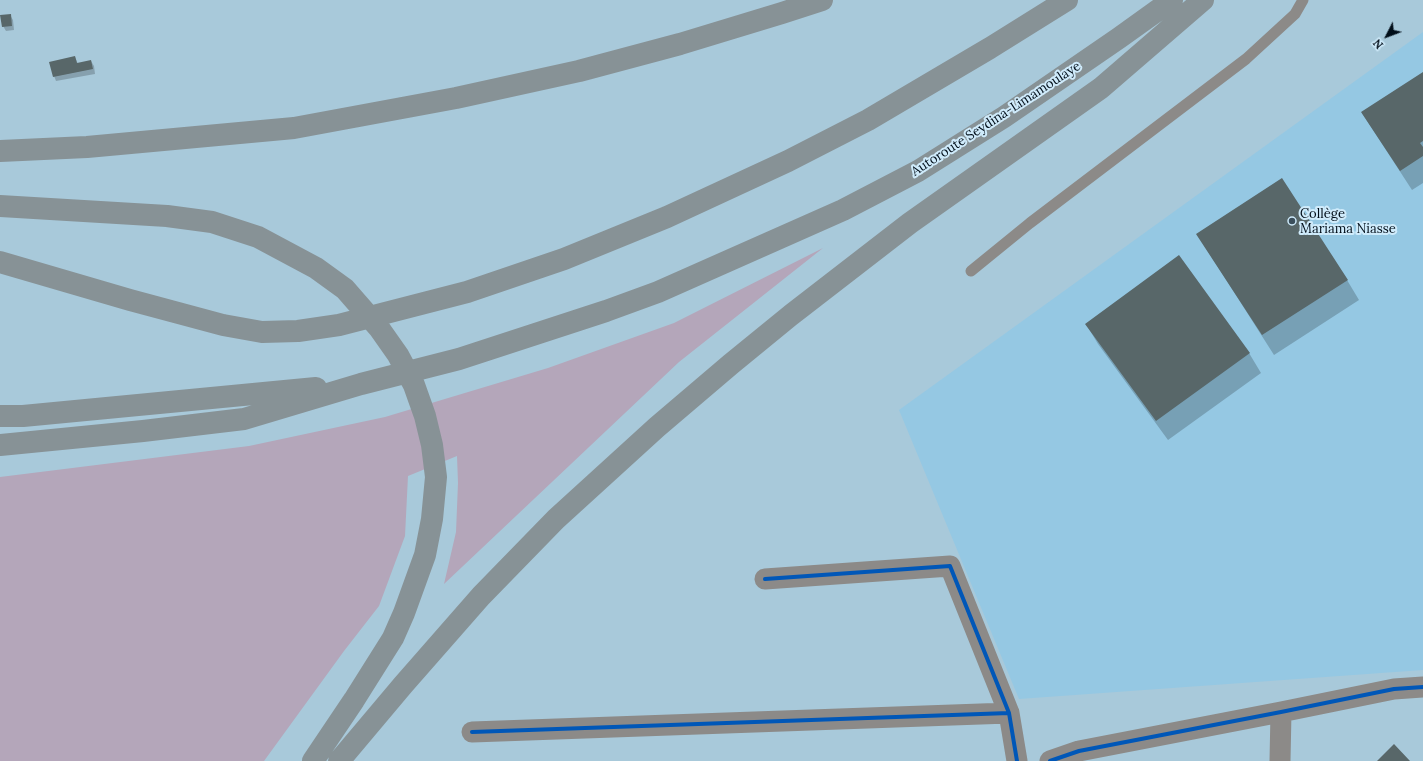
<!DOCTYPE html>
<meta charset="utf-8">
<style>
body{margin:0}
#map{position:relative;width:1423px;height:761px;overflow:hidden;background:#a8c9da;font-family:Lora,serif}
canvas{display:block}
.north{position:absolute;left:1367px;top:16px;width:40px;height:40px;-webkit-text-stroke:3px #cfebfb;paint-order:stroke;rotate:228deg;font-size:11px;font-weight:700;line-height:16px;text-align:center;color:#000d18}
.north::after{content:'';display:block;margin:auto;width:14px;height:18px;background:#000d18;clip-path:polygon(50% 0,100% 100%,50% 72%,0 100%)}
</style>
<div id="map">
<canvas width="1423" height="761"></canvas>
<div class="north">N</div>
</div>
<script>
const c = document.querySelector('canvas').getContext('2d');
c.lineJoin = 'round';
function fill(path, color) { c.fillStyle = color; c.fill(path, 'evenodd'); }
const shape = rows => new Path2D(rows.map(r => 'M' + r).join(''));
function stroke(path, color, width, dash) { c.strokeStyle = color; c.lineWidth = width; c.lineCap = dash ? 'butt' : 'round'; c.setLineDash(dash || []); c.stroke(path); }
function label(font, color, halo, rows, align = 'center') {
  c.font = font + ' Lora,serif'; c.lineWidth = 4; c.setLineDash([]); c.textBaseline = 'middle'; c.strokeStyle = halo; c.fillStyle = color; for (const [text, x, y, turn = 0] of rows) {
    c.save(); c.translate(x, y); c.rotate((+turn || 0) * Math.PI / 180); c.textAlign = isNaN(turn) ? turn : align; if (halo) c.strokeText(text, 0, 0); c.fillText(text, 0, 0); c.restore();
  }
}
const built = shape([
 [1423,32,1423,670,1019,699,899,410]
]);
const green = shape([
 [823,248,679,362,444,584,456,532,458,483,457,456,408,476,405,536,379,606,344,651,264,761,0,761,0,477,249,446,385,417,548,368,674,323]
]);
const shadow = shape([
 [10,15,13,20,14,30,6,31,3,26],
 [75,57,78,64,91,61,94,66,95,74,56,81,54,76],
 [1423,73,1423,183,1412,190,1362,113],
 [1197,234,1347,280,1359,300,1274,355],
 [1086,324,1249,353,1261,373,1168,440,1098,344]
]);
const building = shape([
 [11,14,12,26,2,27,0,15],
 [75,56,77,63,91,60,93,69,53,77,49,62],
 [1423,72,1423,141,1420,143,1423,147,1423,156,1400,171,1361,112],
 [1282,178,1348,280,1262,335,1196,234],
 [1179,255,1250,353,1156,421,1085,324],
 [1394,744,1410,761,1377,761]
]);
const lane = shape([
 [971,271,1030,223,1246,59,1295,14,1303,0]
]);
const street = shape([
 [765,579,950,566,1009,713,1017,761],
 [472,732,1009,713],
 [1050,761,1079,751,1281,712,1394,689,1423,687],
 [1280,761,1281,712]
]);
const highway = shape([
 [0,151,87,147,294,128,456,98,579,71,680,44,782,13,822,0],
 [0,206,167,216,212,222,258,237,316,268,345,289,379,328,398,355,414,385,425,416,432,445,436,477,432,519,425,555,404,613,393,638,354,700,313,761],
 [0,262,130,300,223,325,262,332,298,331,339,325,467,292,564,259,667,217,788,161,868,120,990,48,1067,0],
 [0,416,23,416,316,388],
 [0,445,143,431,244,419,361,384,459,359,606,311,658,292,843,210,918,171,1004,117,1119,38,1172,0],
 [339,761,403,685,481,596,556,519,657,427,731,364,791,315,910,223,1101,88,1203,0]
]);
const cycleway = shape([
 [765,579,950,566,1009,713,1017,761],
 [472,732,1009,713],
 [1050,761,1079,751,1281,712,1394,689,1423,687]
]);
const markers = [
 [1292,221,4,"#3b4f5c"]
];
const streetNames = [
 ["Autoroute Seydina-Limamoulaye",996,119,-33]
];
const poiNames = [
 ["Collège",1300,214],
 ["Mariama Niasse",1300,229]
];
fill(built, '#95c8e3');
fill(green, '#b4a6ba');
fill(shadow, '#0003');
fill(building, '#586769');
stroke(lane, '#8c8a88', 11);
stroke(street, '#8c8a88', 21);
stroke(highway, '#879296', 22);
stroke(cycleway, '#0057b8', 4);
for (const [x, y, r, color] of markers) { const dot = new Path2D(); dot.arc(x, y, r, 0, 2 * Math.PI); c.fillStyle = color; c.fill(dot); stroke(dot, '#cfebfb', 1.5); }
label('13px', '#000d18', '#cfebfb', streetNames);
label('13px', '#000d18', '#cfebfb', poiNames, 'left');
</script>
